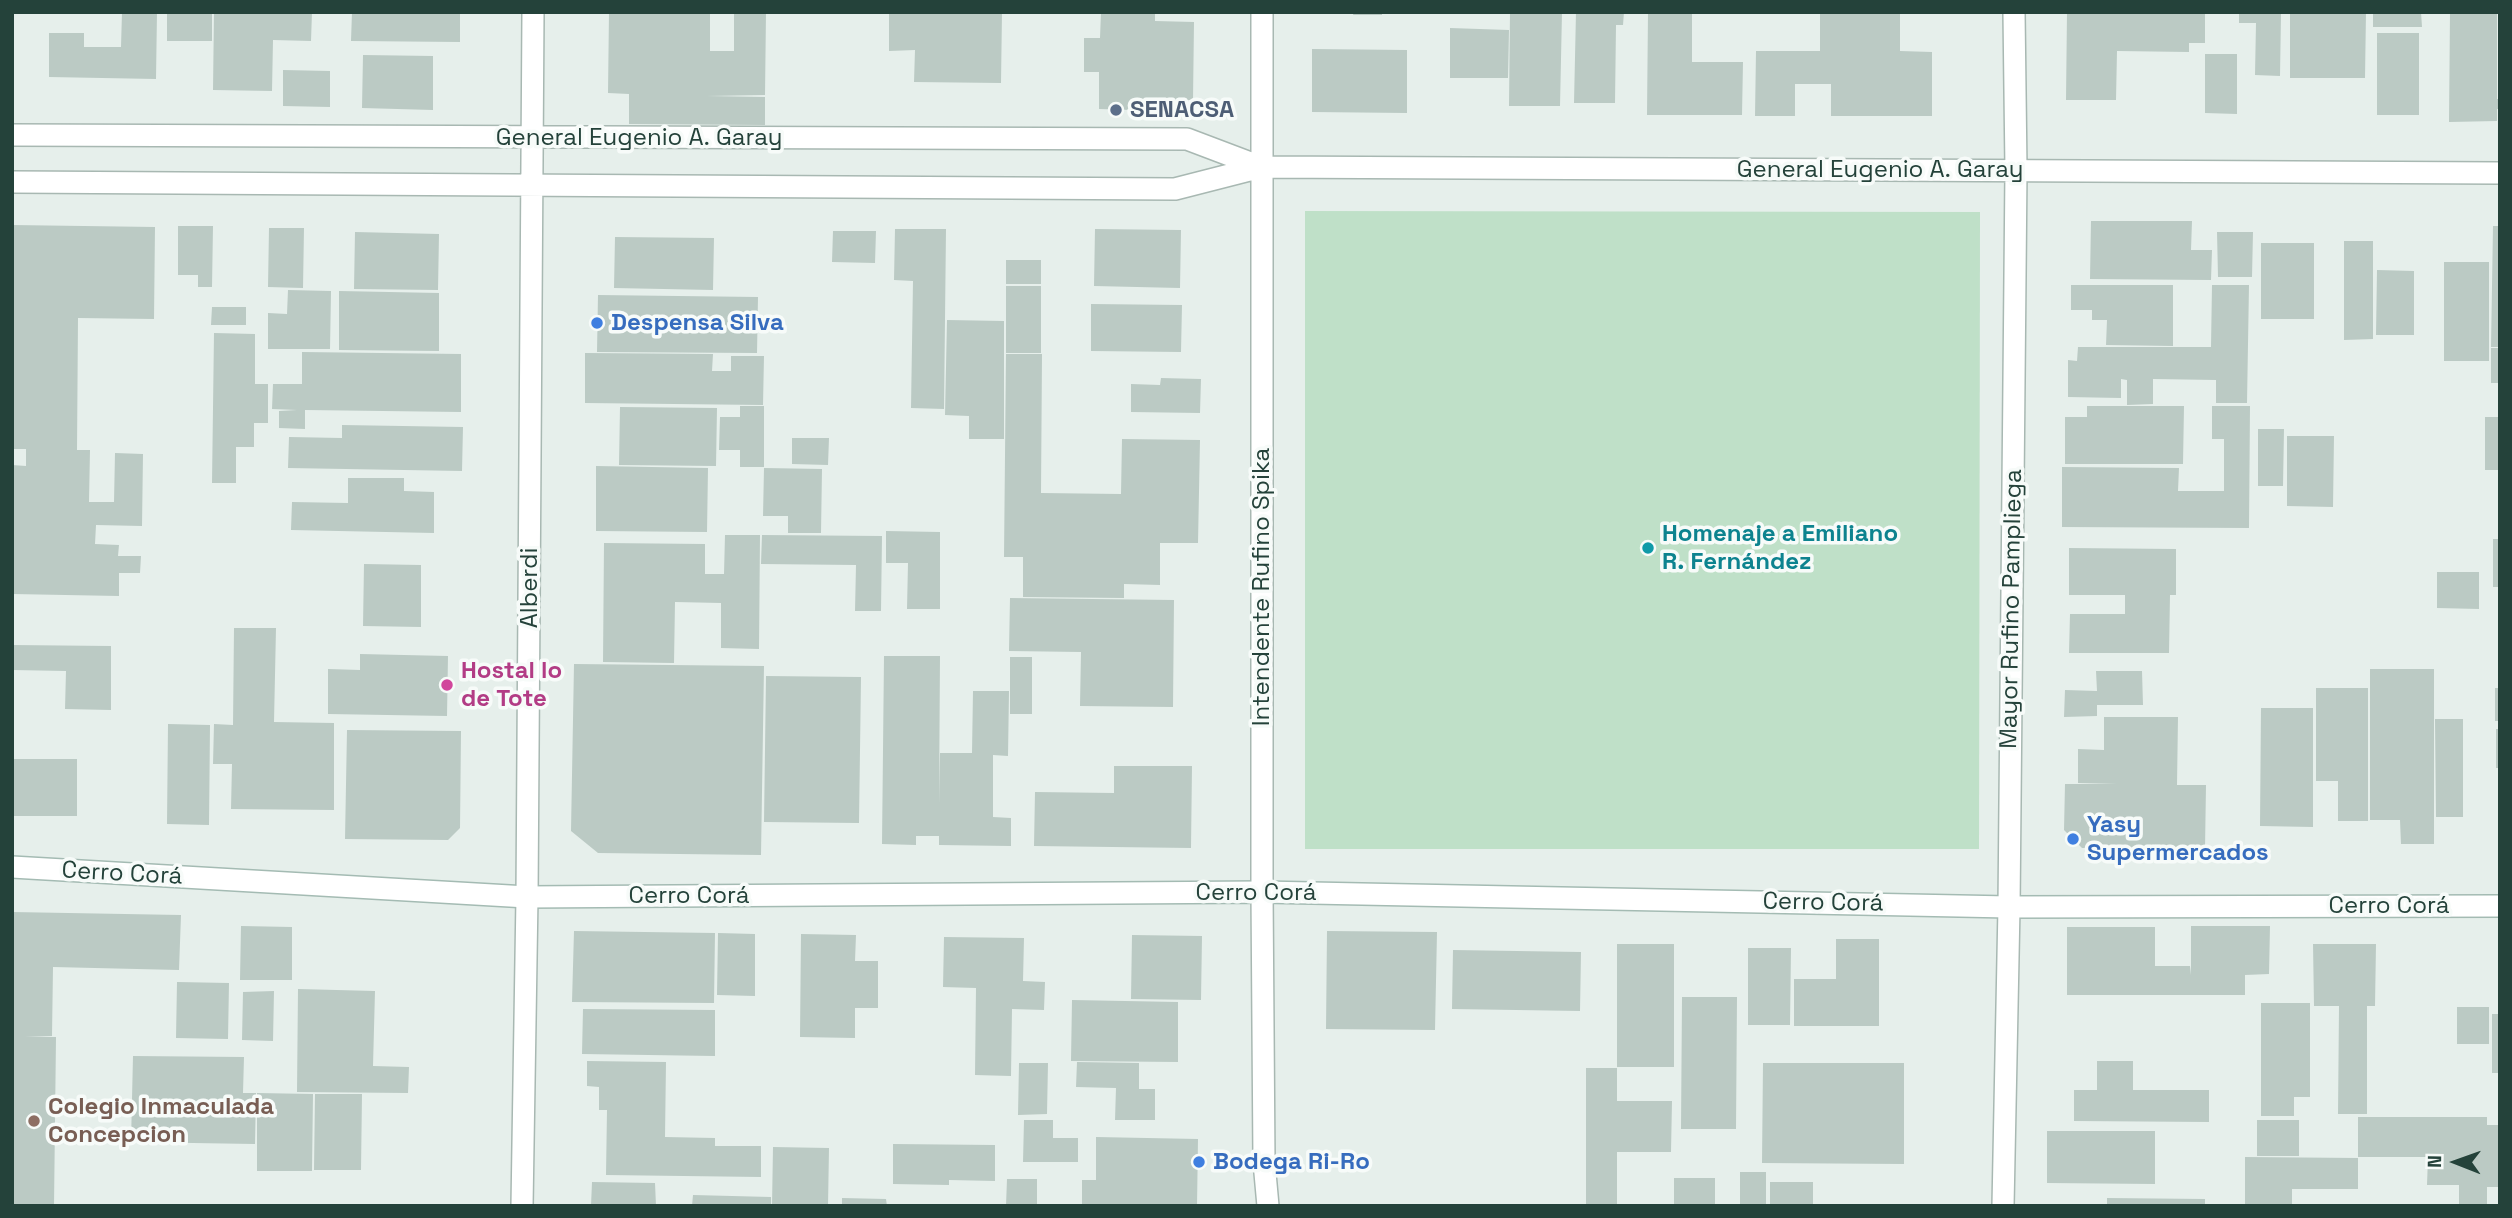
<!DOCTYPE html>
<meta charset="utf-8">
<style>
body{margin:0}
#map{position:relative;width:2512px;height:1218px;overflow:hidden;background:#e6efeb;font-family:"Space Grotesk",sans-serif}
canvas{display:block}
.frame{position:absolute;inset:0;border:14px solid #24423a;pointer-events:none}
.north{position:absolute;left:2421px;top:1127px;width:70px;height:70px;-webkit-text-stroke:5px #f7fbf9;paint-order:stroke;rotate:271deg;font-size:19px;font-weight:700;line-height:28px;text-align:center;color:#24423a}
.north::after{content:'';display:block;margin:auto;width:24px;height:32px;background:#24423a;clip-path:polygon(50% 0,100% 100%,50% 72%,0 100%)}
</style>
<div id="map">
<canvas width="2512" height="1218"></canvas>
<div class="frame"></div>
<div class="north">N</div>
</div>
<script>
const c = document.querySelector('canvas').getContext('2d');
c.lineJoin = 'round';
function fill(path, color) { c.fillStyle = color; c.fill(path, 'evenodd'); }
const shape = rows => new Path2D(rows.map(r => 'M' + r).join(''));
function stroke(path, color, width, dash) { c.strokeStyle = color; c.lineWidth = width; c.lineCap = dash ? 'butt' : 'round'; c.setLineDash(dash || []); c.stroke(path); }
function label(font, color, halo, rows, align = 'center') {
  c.font = font + ' "Space Grotesk",sans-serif'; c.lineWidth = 7; c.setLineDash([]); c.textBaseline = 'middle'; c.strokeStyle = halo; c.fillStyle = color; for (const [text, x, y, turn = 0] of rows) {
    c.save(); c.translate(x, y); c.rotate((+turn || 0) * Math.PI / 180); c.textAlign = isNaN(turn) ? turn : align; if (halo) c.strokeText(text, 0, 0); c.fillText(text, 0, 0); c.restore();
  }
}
const green = shape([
 [1305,211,1980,212,1979,849,1305,849]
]);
const building = shape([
 [122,12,157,12,156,79,49,77,49,33,84,33,84,47,121,47],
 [167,12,212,12,212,41,167,41],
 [214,12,312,12,311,41,273,40,272,91,213,90],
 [352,12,460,12,460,42,351,41],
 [609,12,710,12,710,51,734,51,734,12,766,12,765,95,707,96,765,97,765,125,629,124,629,94,608,93],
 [889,12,1002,12,1001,83,914,82,915,50,889,51],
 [1101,12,1155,12,1155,21,1194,22,1193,100,1131,100,1131,110,1099,109,1099,72,1084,72,1084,38,1100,38],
 [1354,12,1382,12,1382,15,1353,15],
 [1510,12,1562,12,1560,106,1509,106],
 [1576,12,1624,12,1623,25,1616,25,1615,103,1574,103],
 [1648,12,1692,12,1692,62,1743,62,1742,115,1647,115],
 [1820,12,1900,12,1900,51,1932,52,1932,116,1831,116,1831,84,1795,84,1795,116,1755,116,1756,51,1820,51],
 [2067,12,2205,12,2205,43,2189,43,2189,52,2117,51,2116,100,2066,100],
 [2239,12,2281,12,2280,76,2255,75,2256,23,2239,23],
 [2290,12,2366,12,2365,78,2290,78],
 [2373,12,2421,12,2422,27,2373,27],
 [2450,12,2497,12,2497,99,2500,99,2500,109,2497,109,2497,121,2449,122],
 [1450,28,1509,30,1508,78,1450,78],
 [2377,33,2419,33,2419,115,2377,115],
 [1312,49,1407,50,1407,113,1312,112],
 [2205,54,2237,54,2237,114,2205,113],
 [363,55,433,56,433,110,362,108],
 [283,70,330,71,330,107,283,106],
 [2091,221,2192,221,2191,250,2212,250,2211,280,2090,279],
 [12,225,155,227,154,319,78,318,77,450,90,450,89,502,114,502,115,453,143,454,142,526,96,525,95,544,119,545,118,556,141,556,140,573,119,573,119,596,12,594,12,465,26,466,26,449,12,449],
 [178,226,213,226,212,287,198,287,198,275,178,275],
 [2493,226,2500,226,2500,347,2491,347],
 [269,228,304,228,303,288,268,287],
 [895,229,946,229,944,409,911,408,913,281,894,280],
 [1095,229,1181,230,1180,288,1094,286],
 [833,231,876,231,875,263,832,262],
 [355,232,439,234,438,290,354,289],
 [2217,232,2253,232,2252,277,2218,277],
 [615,237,714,238,713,290,614,288],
 [2344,241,2373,241,2373,339,2344,340],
 [2261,243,2314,243,2314,319,2261,319],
 [1006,260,1041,260,1041,284,1006,284],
 [2444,262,2489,262,2489,361,2444,361],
 [2377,270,2414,271,2414,335,2376,335],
 [2071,285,2173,285,2173,346,2106,345,2107,320,2092,320,2092,310,2071,310],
 [2212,285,2249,285,2247,403,2216,403,2216,380,2153,379,2153,404,2127,405,2127,380,2121,379,2121,398,2068,397,2068,360,2077,361,2078,347,2211,347],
 [1006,286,1041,286,1041,353,1006,353],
 [288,290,331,291,330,349,268,349,268,313,287,314],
 [339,291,439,293,439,351,339,350],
 [598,295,758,297,757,353,597,352],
 [1091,304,1182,305,1181,352,1091,351],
 [212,307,246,307,246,325,211,325],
 [947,320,1004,321,1004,439,969,439,969,416,945,415],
 [214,333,255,334,255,384,268,384,268,423,254,423,254,447,236,447,236,483,212,483],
 [2491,348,2500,348,2500,383,2491,383],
 [302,352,461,354,461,412,305,410,305,429,279,428,279,411,297,410,272,409,273,384,302,384],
 [585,353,713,354,712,371,731,371,731,356,764,356,763,405,585,403],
 [1006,354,1042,354,1041,493,1121,494,1122,439,1200,440,1198,543,1160,543,1160,585,1124,584,1124,598,1023,597,1023,557,1004,557],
 [1161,378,1201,379,1200,413,1131,412,1131,384,1160,385],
 [740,406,764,406,764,467,740,467,740,450,719,450,720,417,740,417],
 [2087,406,2184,406,2183,464,2065,464,2065,417,2087,417],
 [2212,406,2250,406,2249,528,2062,527,2062,467,2179,468,2178,491,2224,491,2224,439,2212,439],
 [620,407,717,408,716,466,619,465],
 [2485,417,2500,417,2500,470,2485,470],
 [342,425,463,427,462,471,288,468,289,437,342,438],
 [2258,429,2284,429,2283,486,2258,486],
 [2287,436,2334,436,2333,507,2287,506],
 [792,438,829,438,828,465,792,464],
 [596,466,708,468,707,532,596,531],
 [764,468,822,469,821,533,788,533,788,516,763,516],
 [348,478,404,478,404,491,434,492,434,533,291,530,292,502,348,503],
 [886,531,940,532,940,609,907,609,908,563,886,563],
 [725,535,760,535,759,649,721,648,721,603,675,602,674,663,603,662,604,543,705,544,705,574,724,574],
 [762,535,882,536,881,611,855,611,856,565,761,564],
 [2493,539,2500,539,2500,587,2493,587],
 [2069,548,2176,549,2176,595,2170,595,2169,653,2069,653,2070,614,2125,614,2125,595,2069,595],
 [364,564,421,565,421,627,363,626],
 [2437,572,2479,572,2479,609,2437,608],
 [1010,598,1174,600,1173,707,1080,706,1081,652,1009,651],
 [234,628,276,628,274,722,334,723,334,810,231,809,232,764,213,764,214,724,233,725],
 [12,645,111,646,111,710,65,709,66,671,12,670],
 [360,654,448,656,447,716,328,714,328,669,360,670],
 [884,656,940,656,939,804,940,753,972,753,973,691,1009,691,1008,756,993,755,993,817,1011,818,1011,846,939,845,939,836,916,836,916,845,882,844],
 [1010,657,1032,657,1032,714,1010,714],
 [574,664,764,666,761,855,598,853,571,831],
 [2370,669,2434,669,2434,844,2401,844,2400,820,2370,820],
 [2096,671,2142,671,2143,705,2097,705,2097,716,2064,717,2065,690,2097,691],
 [766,676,861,677,859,823,764,822],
 [2316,688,2368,688,2368,821,2338,821,2338,781,2316,781],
 [2495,688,2500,688,2500,721,2495,721],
 [2261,708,2313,708,2313,827,2260,826],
 [2104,717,2178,717,2177,785,2206,785,2205,849,2082,848,2064,830,2065,784,2117,784,2078,783,2078,749,2104,750],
 [2435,719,2463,719,2463,817,2436,817],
 [168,724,210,725,209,825,167,824],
 [2496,729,2500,729,2500,768,2496,768],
 [347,730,461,731,460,828,448,840,345,839],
 [12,759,77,759,77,816,12,816],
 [1114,766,1192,766,1191,848,1034,846,1035,792,1114,793],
 [12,912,181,915,179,970,53,967,52,1036,25,1037,56,1037,54,1206,12,1206],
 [241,926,292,927,292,980,240,980],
 [2191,926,2270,926,2269,974,2245,975,2245,995,2067,995,2067,927,2155,927,2155,966,2190,966,2191,975],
 [574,931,715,933,714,1003,572,1002],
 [1327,931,1437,932,1435,1030,1326,1029],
 [718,933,755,934,755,996,717,995],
 [801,934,856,935,855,961,878,961,878,1008,855,1008,855,1038,800,1037],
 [1132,935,1202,936,1201,1000,1131,999],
 [944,937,1024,938,1023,981,1045,982,1044,1010,1012,1009,1011,1076,975,1075,976,988,943,987],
 [1836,939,1879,939,1879,1026,1794,1026,1794,979,1836,979],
 [1617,944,1674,944,1674,1067,1617,1067],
 [2313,944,2376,944,2375,1006,2367,1006,2367,1114,2338,1114,2339,1006,2314,1006],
 [1748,948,1791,948,1790,1025,1748,1025],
 [1453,950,1581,952,1580,1011,1452,1009],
 [177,982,229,983,228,1039,176,1038],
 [298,989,375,991,373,1066,409,1067,408,1093,297,1092],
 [274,991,273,1041,242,1040,243,992],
 [1682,997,1737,997,1736,1129,1681,1129],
 [1072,1000,1178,1002,1178,1062,1071,1061],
 [2261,1003,2310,1003,2310,1097,2294,1097,2294,1116,2261,1116],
 [2457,1007,2489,1007,2489,1044,2457,1044],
 [583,1009,715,1010,715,1056,582,1054],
 [2492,1014,2500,1014,2500,1073,2492,1073],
 [133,1056,244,1057,243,1093,256,1093,255,1144,131,1142],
 [587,1061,666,1062,665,1137,715,1138,715,1146,761,1146,761,1177,606,1175,607,1110,599,1110,599,1087,587,1086],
 [2097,1061,2133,1061,2133,1090,2209,1090,2209,1122,2074,1121,2074,1090,2097,1090],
 [1077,1062,1139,1063,1139,1089,1155,1089,1155,1120,1115,1120,1116,1088,1076,1087],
 [1019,1063,1048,1063,1047,1114,1018,1115],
 [1763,1063,1904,1063,1904,1164,1762,1163],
 [1586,1068,1617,1068,1617,1101,1672,1101,1671,1152,1617,1152,1617,1206,1586,1206],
 [257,1093,313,1094,312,1171,257,1171],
 [315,1094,362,1094,361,1170,314,1170],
 [2358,1117,2487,1117,2487,1125,2500,1125,2500,1187,2487,1187,2487,1206,2459,1206,2459,1185,2427,1185,2428,1157,2358,1157],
 [1024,1120,1053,1120,1053,1138,1078,1138,1078,1162,1023,1162],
 [2257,1120,2299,1120,2299,1156,2257,1156],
 [2047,1131,2155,1131,2155,1184,2047,1183],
 [1096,1137,1198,1139,1197,1206,1082,1206,1082,1180,1096,1180],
 [893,1144,995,1145,995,1181,949,1180,949,1185,893,1184],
 [773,1147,829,1148,828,1206,772,1206],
 [2245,1157,2358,1158,2358,1189,2292,1189,2292,1206,2245,1206],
 [1740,1172,1766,1172,1766,1206,1740,1206],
 [1674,1178,1715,1178,1715,1206,1674,1206],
 [1007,1179,1037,1179,1037,1206,1006,1206],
 [592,1182,655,1183,656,1206,591,1206],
 [1770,1182,1813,1182,1813,1206,1770,1206],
 [693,1195,771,1197,771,1206,692,1206],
 [842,1198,886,1199,887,1206,842,1206],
 [2107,1198,2205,1199,2205,1206,2107,1206]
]);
const street = shape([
 [1262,12,1262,892,1264,1162,1268,1206],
 [12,135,1187,139,1261,167],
 [12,182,1175,189,1261,167,2500,173],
 [522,1206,527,897,533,12],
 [2003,1206,2009,907,2016,170,2014,12]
]);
const secondary = shape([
 [12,867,527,897,1262,892,2009,907,2500,906]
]);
const markers = [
 [1116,110,7,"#5c6f8a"],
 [597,323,7,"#3f7fe0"],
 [1648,548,7,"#0f9aa8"],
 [447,685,7,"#d1479c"],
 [2073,839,7,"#3f7fe0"],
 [34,1121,7,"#8d6e63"],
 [1199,1162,7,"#3f7fe0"]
];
const serviceNames = [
 ["SENACSA",1130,110]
];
const streetNames = [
 ["General Eugenio A. Garay",639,138],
 ["General Eugenio A. Garay",1880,170],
 ["Intendente Rufino Spika",1262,587,-90],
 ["Alberdi",530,588,-90],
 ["Mayor Rufino Pampliega",2012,609,-89],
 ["Cerro Corá",122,874,3],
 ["Cerro Corá",1256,893],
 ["Cerro Corá",689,896],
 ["Cerro Corá",1823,903,1],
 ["Cerro Corá",2389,906]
];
const shopNames = [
 ["Despensa Silva",611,323],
 ["Yasy",2087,825],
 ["Supermercados",2087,853],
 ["Bodega Ri-Ro",1213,1162]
];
const cultureNames = [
 ["Homenaje a Emiliano",1662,534],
 ["R. Fernández",1662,562]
];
const hotelNames = [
 ["Hostal lo",461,671],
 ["de Tote",461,699]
];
const educationNames = [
 ["Colegio Inmaculada",48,1107],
 ["Concepcion",48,1135]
];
fill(green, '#bfe0c8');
fill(building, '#bbcac4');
stroke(street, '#a8b8b2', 24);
stroke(secondary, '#a4bbb3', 24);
stroke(street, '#fff', 21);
stroke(secondary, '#fff', 21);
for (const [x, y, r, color] of markers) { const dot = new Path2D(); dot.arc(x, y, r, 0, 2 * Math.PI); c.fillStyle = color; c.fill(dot); stroke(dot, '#f7fbf9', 2.5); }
label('bold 24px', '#4e5e75', '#f7fbf9', serviceNames, 'left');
label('24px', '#24423a', '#f7fbf9', streetNames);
label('bold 24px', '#366cbe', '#f7fbf9', shopNames, 'left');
label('bold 24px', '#0d838f', '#f7fbf9', cultureNames, 'left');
label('bold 24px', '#b23c85', '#f7fbf9', hotelNames, 'left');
label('bold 24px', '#785e54', '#f7fbf9', educationNames, 'left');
</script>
